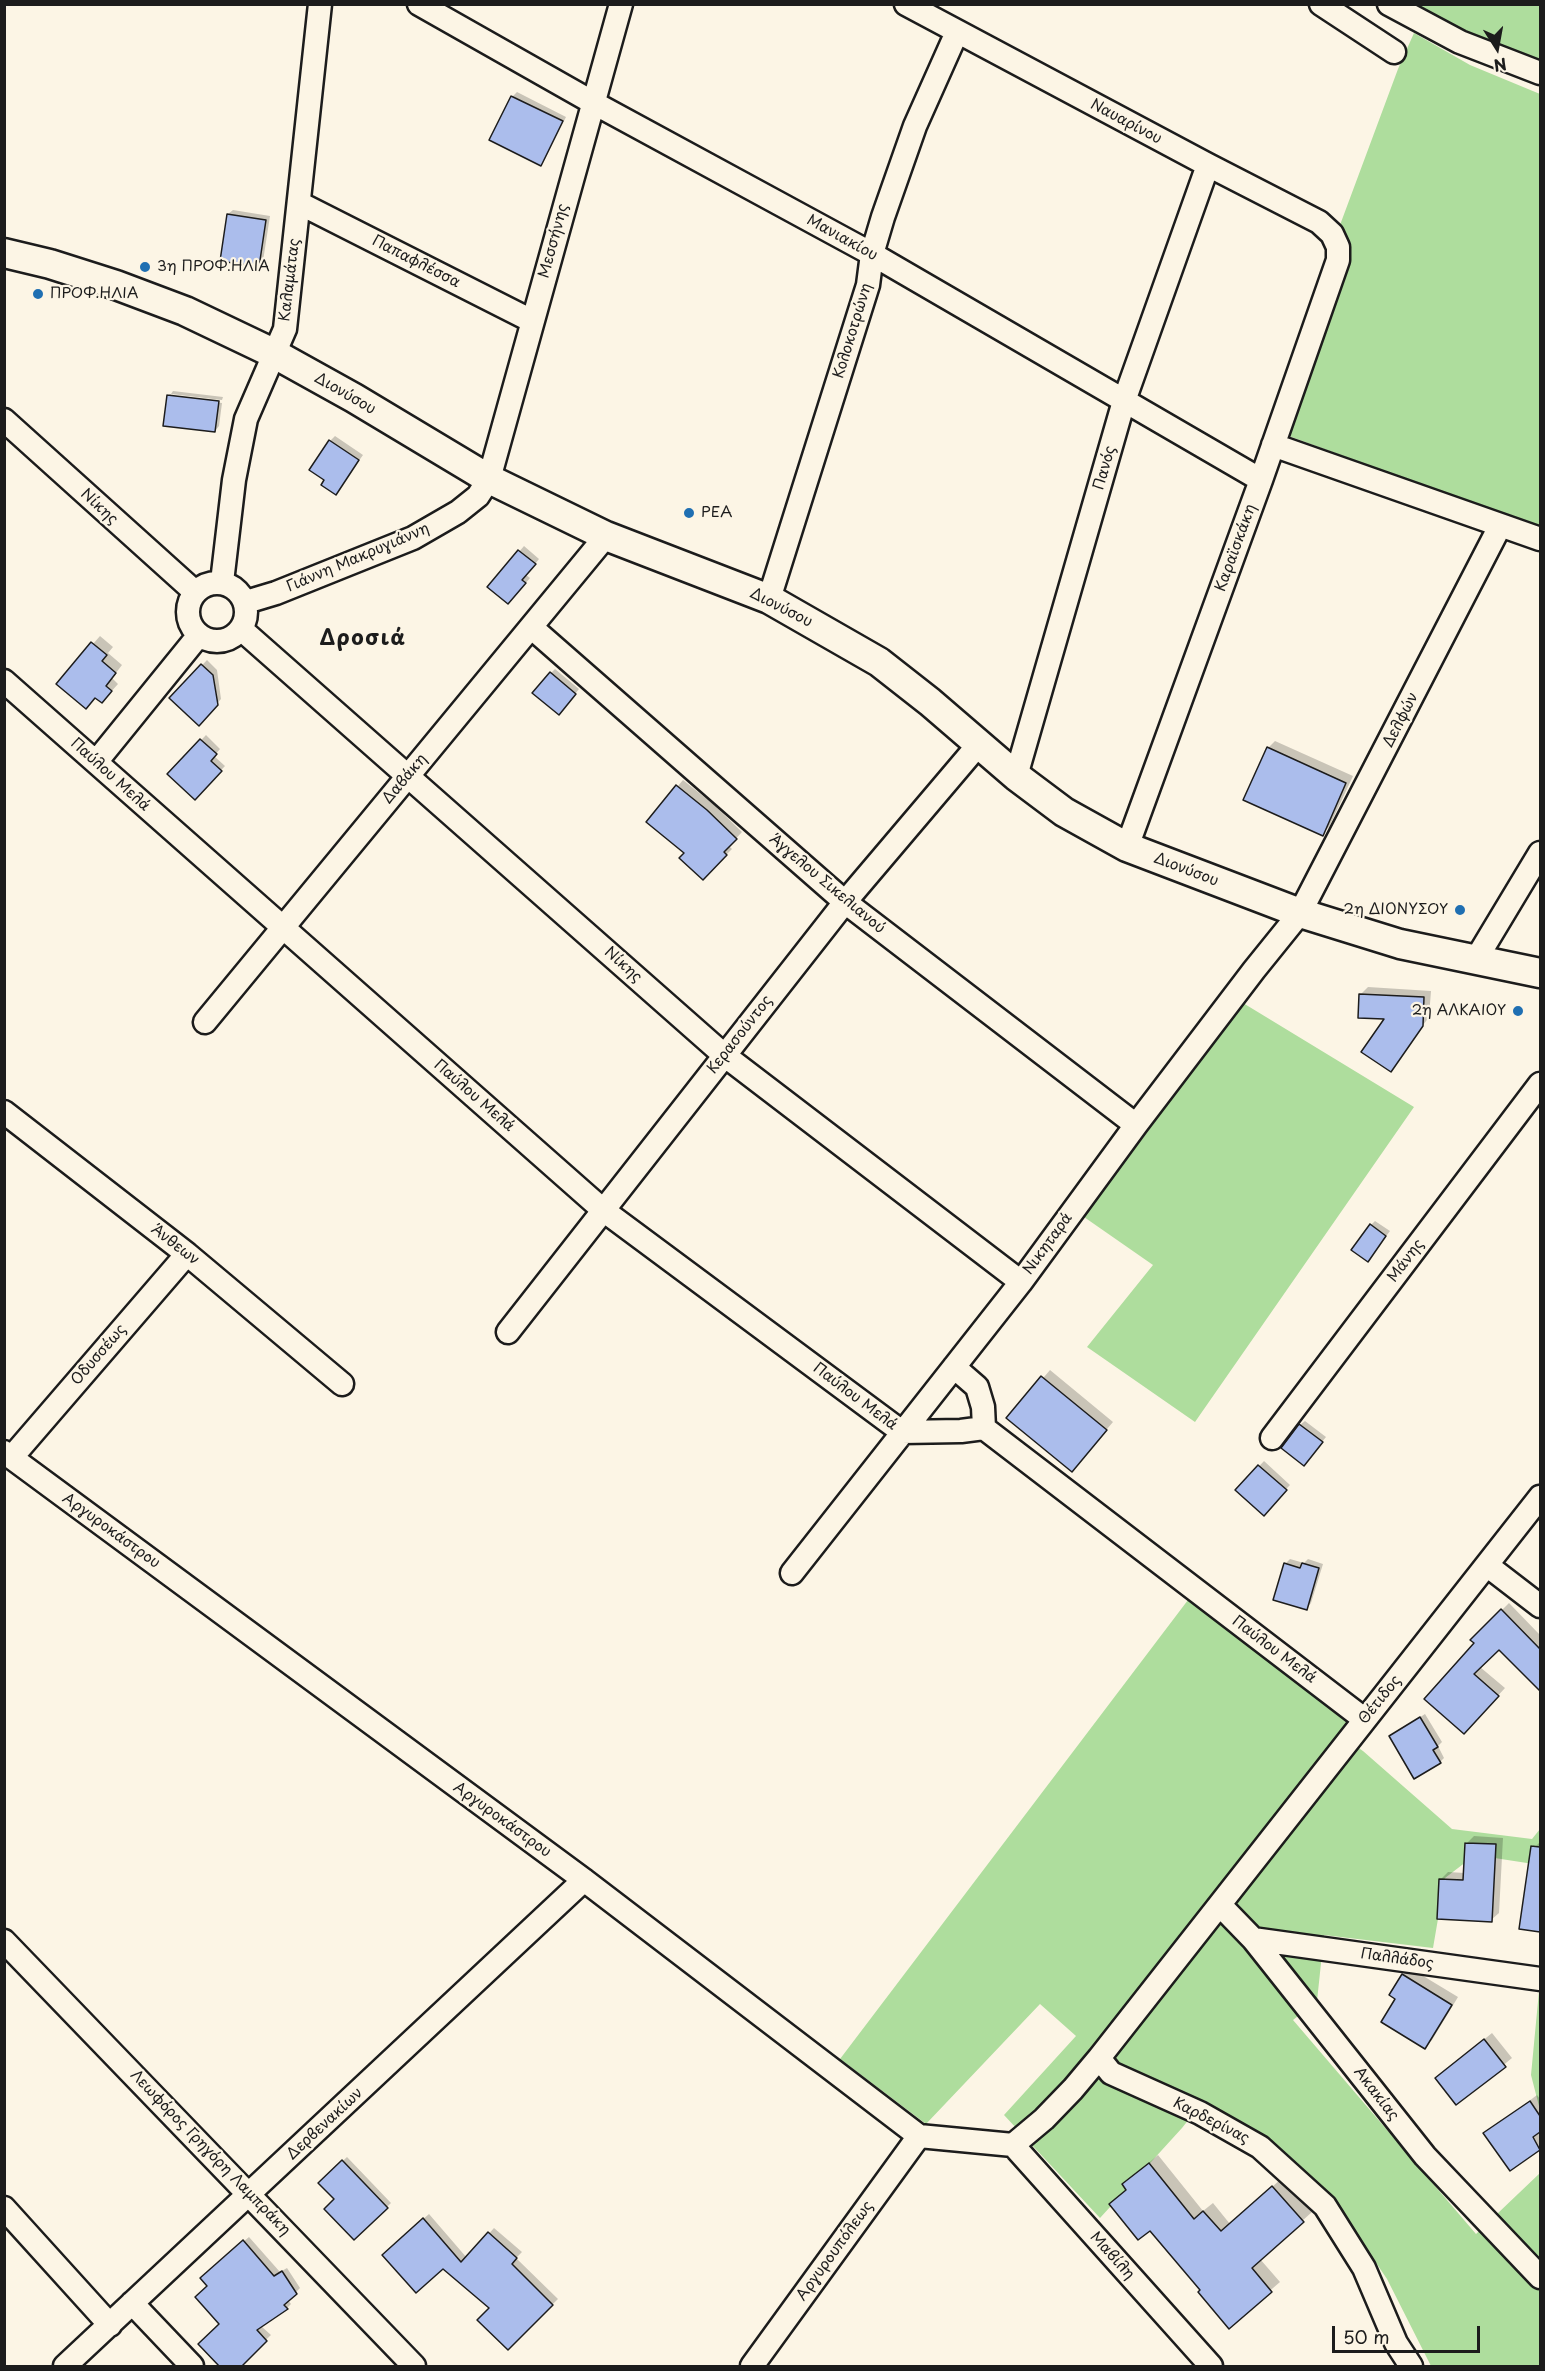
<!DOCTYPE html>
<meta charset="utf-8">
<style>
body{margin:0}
#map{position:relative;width:1545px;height:2371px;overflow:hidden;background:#fcf5e5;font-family:"Playpen Sans",sans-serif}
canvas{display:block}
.frame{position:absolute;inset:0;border:6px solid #1c1c1c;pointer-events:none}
.north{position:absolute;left:1467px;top:18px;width:60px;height:60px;-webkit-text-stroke:4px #fcf5e5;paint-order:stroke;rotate:169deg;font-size:16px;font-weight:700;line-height:24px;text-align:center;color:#1c1c1c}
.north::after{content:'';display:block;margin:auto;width:21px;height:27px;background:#1c1c1c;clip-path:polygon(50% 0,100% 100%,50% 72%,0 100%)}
.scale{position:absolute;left:1332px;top:2326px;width:148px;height:27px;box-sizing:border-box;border:3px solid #1c1c1c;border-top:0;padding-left:8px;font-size:18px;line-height:21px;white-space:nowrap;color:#1c1c1c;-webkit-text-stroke:4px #fcf5e5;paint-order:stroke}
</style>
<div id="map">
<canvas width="1545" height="2371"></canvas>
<div class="frame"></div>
<div class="north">N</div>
<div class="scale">50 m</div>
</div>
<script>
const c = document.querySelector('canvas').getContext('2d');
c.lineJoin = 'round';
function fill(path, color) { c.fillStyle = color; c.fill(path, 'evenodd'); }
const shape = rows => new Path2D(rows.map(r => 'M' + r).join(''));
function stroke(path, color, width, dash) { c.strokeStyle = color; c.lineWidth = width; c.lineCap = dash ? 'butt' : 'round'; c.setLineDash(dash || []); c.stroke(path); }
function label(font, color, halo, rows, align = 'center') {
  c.font = font + ' "Playpen Sans",sans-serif'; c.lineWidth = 4.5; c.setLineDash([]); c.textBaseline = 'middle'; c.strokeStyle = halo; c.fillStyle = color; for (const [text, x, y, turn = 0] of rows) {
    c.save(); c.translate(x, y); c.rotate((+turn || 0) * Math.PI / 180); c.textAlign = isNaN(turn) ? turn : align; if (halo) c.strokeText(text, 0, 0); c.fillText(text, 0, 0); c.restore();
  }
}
const green = shape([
 [1396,5,1540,5,1540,69],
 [1414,33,1470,65,1540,94,1540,528,1286,435,1346,244,1340,225,1398,69],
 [1243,1003,1414,1107,1195,1422,1087,1347,1153,1265,1084,1217],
 [1188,1600,1353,1723,1344,1738,1363,1751,1452,1829,1532,1839,1540,1829,1540,1865,1475,1855,1445,1878,1433,1948,1324,1935,1317,2001,1293,2020,1476,2234,1540,2173,1540,2366,1431,2366,1387,2279,1337,2205,1273,2144,1204,2100,1182,2128,1100,2218,1004,2115,1076,2036,1040,2004,926,2124,840,2059],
 [1539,1991,1540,1992,1540,2110,1531,2075]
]);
const shadow = shape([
 [517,92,566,117,545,159,541,164,512,97],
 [233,210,270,216,263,261,259,266,228,214],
 [173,391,223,397,222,400,171,394],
 [171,394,171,397,222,403,219,426,215,431,169,396],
 [335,436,363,455,336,493,326,480,330,441],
 [524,546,539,559,526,575,530,578,513,598,489,587],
 [100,636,113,647,108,653,122,665,112,678,118,684,109,694,96,696,58,684],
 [207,660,217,670,221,699,199,723,171,698],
 [555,669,579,689,563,709,551,673],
 [206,735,220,749,214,756,225,766,195,798,169,774],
 [1275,741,1353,776,1329,827,1322,834,1268,748],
 [683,780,713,804,742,832,729,846,732,849,703,878,686,853,648,822],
 [1368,987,1431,991,1429,1017,1390,1070,1387,1018,1360,995],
 [1375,1221,1390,1231,1372,1255,1371,1225],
 [1050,1370,1113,1422,1072,1470,1009,1418],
 [1305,1421,1326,1437,1308,1459,1300,1425],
 [1264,1461,1290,1485,1263,1513,1237,1490],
 [1290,1559,1304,1563,1308,1559,1323,1564,1311,1603,1307,1608,1285,1564],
 [1509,1603,1540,1635,1540,1689,1499,1648,1480,1667,1505,1688,1471,1725,1476,1643,1472,1640],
 [1425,1714,1442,1742,1438,1746,1444,1758,1440,1762,1391,1736],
 [1474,1836,1503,1838,1499,1913,1491,1920,1441,1879,1448,1872,1465,1873,1467,1843],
 [1539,1843,1540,1843,1540,1930,1521,1928,1532,1850],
 [1410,1968,1458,1997,1432,2040,1424,2047,1403,1975],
 [1492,2033,1512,2058,1457,2103,1437,2078],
 [1537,2095,1540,2099,1540,2148,1510,2169,1485,2134],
 [1158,2155,1203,2211,1213,2203,1230,2224,1281,2179,1312,2212,1260,2259,1280,2282,1229,2326,1202,2290,1150,2229,1111,2204,1128,2189,1124,2184],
 [347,2157,391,2203,354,2238,336,2199,320,2183],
 [429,2214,467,2258,494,2228,522,2252,516,2258,558,2299,508,2348,491,2308,443,2267,389,2249],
 [249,2237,280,2272,287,2268,300,2288,288,2300,291,2304,287,2308,261,2326,271,2335,238,2366,221,2324,206,2273]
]);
const building = shape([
 [511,96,563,121,541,166,489,140,511,96],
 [227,214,266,220,259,267,220,261,227,214],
 [167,395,219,401,215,432,163,426,167,395],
 [329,440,359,460,336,495,321,485,324,480,309,470,329,440],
 [518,550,536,564,522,580,526,583,508,604,487,587,518,550],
 [91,642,107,655,102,661,116,673,106,686,112,691,102,703,95,698,86,709,56,684,91,642],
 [201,664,213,675,218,705,199,726,169,698,201,664],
 [550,672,576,694,559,715,532,693,550,672],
 [200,739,217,754,211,761,222,771,195,800,167,774,200,739],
 [1267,747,1346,783,1323,836,1243,800,1267,747],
 [676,785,707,810,737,839,724,852,727,855,703,880,679,858,684,853,646,822,676,785],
 [1359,994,1424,997,1423,1026,1391,1072,1361,1052,1384,1019,1358,1018,1359,994],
 [1370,1224,1386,1236,1368,1262,1351,1250,1370,1224],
 [1041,1376,1107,1430,1072,1472,1006,1418,1041,1376],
 [1299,1424,1323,1442,1304,1466,1281,1448,1299,1424],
 [1258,1465,1287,1490,1264,1516,1235,1490,1258,1465],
 [1284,1563,1300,1568,1302,1563,1319,1568,1307,1610,1273,1600,1284,1563],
 [1501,1609,1540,1649,1540,1691,1499,1650,1474,1674,1499,1696,1464,1734,1424,1699,1474,1643,1470,1640,1501,1609],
 [1420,1717,1438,1747,1433,1750,1441,1763,1414,1779,1389,1736,1420,1717],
 [1465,1843,1496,1844,1492,1922,1437,1919,1439,1879,1463,1880,1465,1843],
 [1531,1846,1540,1847,1540,1932,1519,1929,1531,1846],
 [1402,1974,1452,2005,1425,2049,1381,2022,1395,1999,1389,1995,1402,1974],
 [1484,2039,1506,2067,1456,2105,1435,2078,1484,2039],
 [1530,2101,1540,2116,1540,2132,1533,2137,1540,2150,1510,2171,1483,2133,1530,2101],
 [342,2160,388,2208,354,2240,324,2209,334,2199,318,2183,342,2160],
 [1149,2163,1194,2219,1203,2211,1221,2231,1272,2186,1304,2222,1252,2268,1272,2292,1229,2329,1198,2292,1200,2290,1150,2231,1138,2240,1109,2204,1126,2190,1122,2184,1149,2163],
 [423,2218,461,2262,488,2232,517,2258,512,2264,553,2305,508,2350,477,2320,489,2308,443,2269,416,2293,382,2255,423,2218],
 [243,2240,274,2276,282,2271,297,2294,284,2305,288,2309,257,2330,267,2341,241,2367,220,2367,198,2344,219,2324,195,2297,207,2286,200,2278,243,2240]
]);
const minor = shape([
 [419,4,592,102,872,254,1261,480],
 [906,4,1208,165,1319,222,1332,234,1338,247,1338,260,1261,480,1127,847],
 [1321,4,1394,52],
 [1389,4,1460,42,1540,73],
 [299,203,532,321],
 [4,420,195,592],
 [1273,445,1540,539],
 [222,582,234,480,246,419,285,329,320,4],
 '188 612a29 29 0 1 1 58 0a29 29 0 1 1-58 0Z',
 [769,599,868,285,872,254,883,217,915,126,957,32],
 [246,602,276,593,413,538,458,512,478,496,489,479,621,4],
 [531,627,845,902,1136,1125],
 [241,629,724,1055,1021,1282],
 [4,681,603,1210,902,1432,961,1431,984,1428,1364,1719],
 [96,762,199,635],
 [1016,776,1124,401,1208,165],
 [1475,961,1540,853],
 [205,1022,606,536],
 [4,1112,187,1254,342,1384],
 [508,1332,845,902,979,744],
 [954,1367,977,1387,983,1407,984,1428],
 [1272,1438,1540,1084],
 [4,1452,584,1880,919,2136,1013,2145],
 [12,1457,187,1254],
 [1488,1566,1540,1606],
 [792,1573,1021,1282,1136,1125,1254,970,1300,913,1500,526],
 [1220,1905,1253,1939,1425,2156,1540,2277],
 [1253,1939,1540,1979],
 [4,1941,414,2366],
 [1013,2145,1211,2366],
 [1013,2145,1044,2119,1073,2089,1099,2058],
 [4,2208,110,2325],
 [132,2303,192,2366],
 [65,2366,584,1880],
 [752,2366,919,2136],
 [1411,2366,1396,2343,1364,2268,1325,2206,1260,2147,1200,2113,1111,2073,1099,2058,1540,1497]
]);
const major = shape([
 [4,253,50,264,116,285,185,311,273,353,354,398,489,479,606,536,769,599,879,662,930,702,1016,776,1064,812,1127,847,1300,913,1400,944,1540,973]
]);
const markers = [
 [145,267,6,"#1f6fb2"],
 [38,294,6,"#1f6fb2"],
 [689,513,6,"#1f6fb2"],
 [1460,910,6,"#1f6fb2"],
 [1518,1011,6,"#1f6fb2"]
];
const streetNames = [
 ["Ναυαρίνου",1126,122,28],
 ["Μανιακίου",842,238,29],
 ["Μεσσήνης",554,241,-75],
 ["Παπαφλέσσα",416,262,27],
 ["Καλαμάτας",290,280,-83],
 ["Κολοκοτρώνη",853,331,-73],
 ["Διονύσου",345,394,30],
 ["Πανός",1105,468,-74],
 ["Νίκης",99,507,43],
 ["Καραϊσκάκη",1236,548,-70],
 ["Γιάννη Μακρυγιάννη",358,558,-23],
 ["Διονύσου",781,608,27],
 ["Δελφών",1401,720,-63],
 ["Παύλου Μελά",110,775,42],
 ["Δαβάκη",405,779,-50],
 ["Διονύσου",1186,870,21],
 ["Άγγελου Σικελιανού",827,884,40],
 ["Νίκης",623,965,42],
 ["Κερασούντος",740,1035,-52],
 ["Παύλου Μελά",474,1096,41],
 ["Νικηταρά",1048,1244,-54],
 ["Άνθεων",175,1245,38],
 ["Μάνης",1406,1261,-53],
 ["Οδυσσέως",99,1355,-49],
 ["Παύλου Μελά",855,1397,37],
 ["Αργυροκάστρου",111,1531,36],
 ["Παύλου Μελά",1274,1650,37],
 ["Θέτιδος",1380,1700,-51],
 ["Αργυροκάστρου",502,1820,36],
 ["Παλλάδος",1397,1959,8],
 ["Ακακίας",1376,2094,52],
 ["Καρδερίνας",1211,2121,27],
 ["Δερβενακίων",325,2124,-43],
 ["Λεωφόρος Γρηγόρη Λαμπράκη",210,2153,46],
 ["Αργυρουπόλεως",835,2251,-54],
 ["Μαβίλη",1112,2256,48]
];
const poiNames = [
 ["3η ΠΡΟΦ.ΗΛΙΑ",157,267],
 ["ΠΡΟΦ.ΗΛΙΑ",50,294],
 ["ΡΕΑ",701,513],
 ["2η ΔΙΟΝΥΣΟΥ",1448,910,"right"],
 ["2η ΑΛΚΑΙΟΥ",1506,1011,"right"]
];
const districtNames = [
 ["Δροσιά",363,639]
];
fill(green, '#aedd9d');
fill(shadow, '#0003');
fill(building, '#abbdec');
stroke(building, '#1c1c1c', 1.5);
stroke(minor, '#1c1c1c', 27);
stroke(major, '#1c1c1c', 33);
stroke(minor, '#fcf5e5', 22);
stroke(major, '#fcf5e5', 28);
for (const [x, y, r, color] of markers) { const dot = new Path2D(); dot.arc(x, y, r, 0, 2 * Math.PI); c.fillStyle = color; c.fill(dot); stroke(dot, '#fcf5e5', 2); }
label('15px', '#1c1c1c', '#fcf5e5', streetNames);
label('15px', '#1c1c1c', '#fcf5e5', poiNames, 'left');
c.letterSpacing = '1.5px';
label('bold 21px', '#1c1c1c', '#fcf5e5', districtNames);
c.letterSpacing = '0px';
</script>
